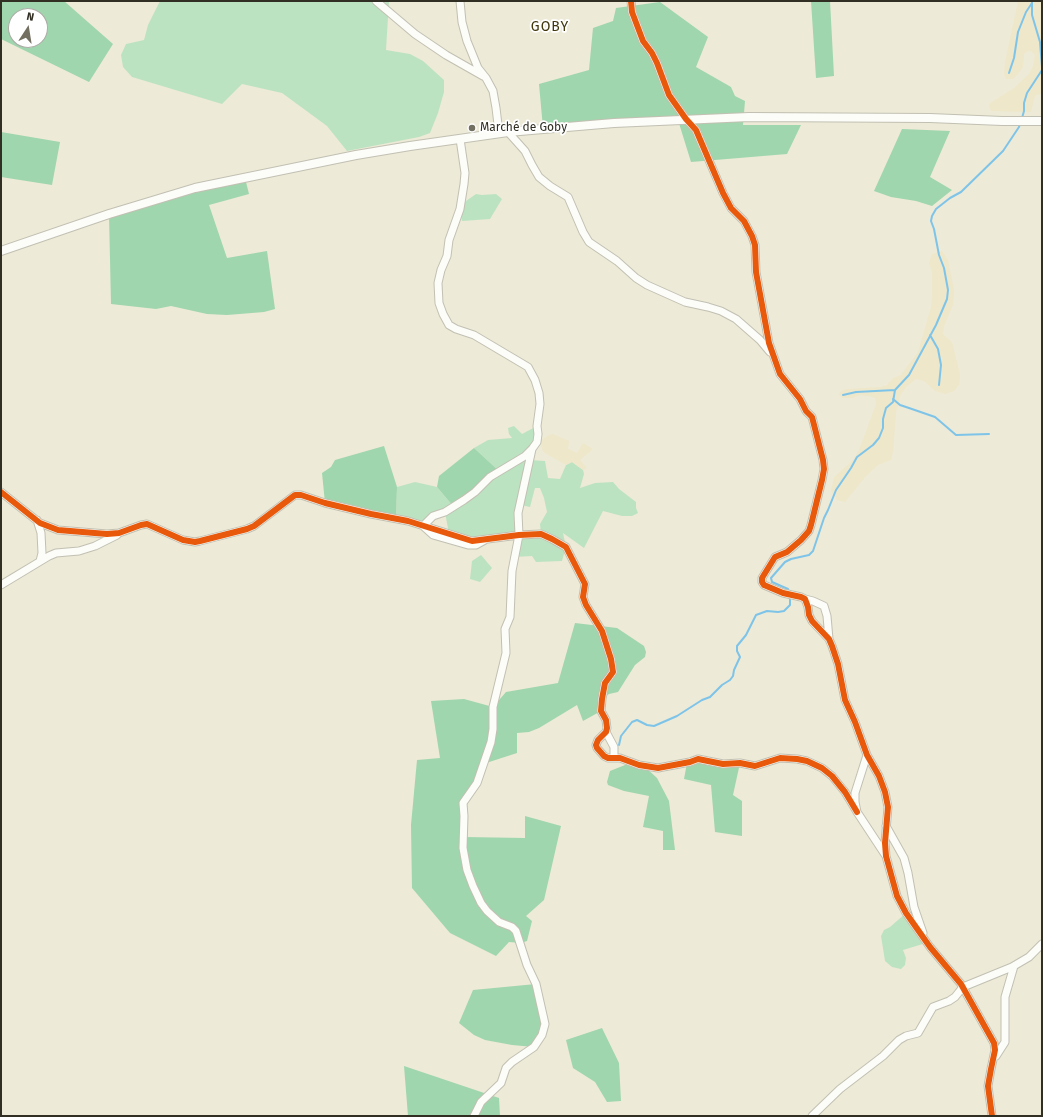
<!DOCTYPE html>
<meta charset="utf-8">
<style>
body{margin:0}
#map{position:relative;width:1043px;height:1117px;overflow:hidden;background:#edead7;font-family:"Fira Sans",sans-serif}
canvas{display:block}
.frame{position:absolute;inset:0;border:2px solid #312f23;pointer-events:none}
.north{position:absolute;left:8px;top:8px;width:40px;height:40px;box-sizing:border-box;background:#fff;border:1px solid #adaca7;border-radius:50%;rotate:12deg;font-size:11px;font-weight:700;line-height:16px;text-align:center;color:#312f23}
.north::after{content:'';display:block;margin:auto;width:14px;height:18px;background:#737062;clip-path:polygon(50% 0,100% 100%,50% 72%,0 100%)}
</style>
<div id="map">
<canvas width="1043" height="1117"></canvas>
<div class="frame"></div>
<div class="north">N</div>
</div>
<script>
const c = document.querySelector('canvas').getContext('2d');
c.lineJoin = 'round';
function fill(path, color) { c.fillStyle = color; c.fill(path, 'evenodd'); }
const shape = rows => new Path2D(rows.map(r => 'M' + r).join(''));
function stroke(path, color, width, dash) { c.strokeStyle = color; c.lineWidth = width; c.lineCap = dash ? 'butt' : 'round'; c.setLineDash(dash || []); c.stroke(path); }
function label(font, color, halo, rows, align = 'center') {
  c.font = font + ' "Fira Sans",sans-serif'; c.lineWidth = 3.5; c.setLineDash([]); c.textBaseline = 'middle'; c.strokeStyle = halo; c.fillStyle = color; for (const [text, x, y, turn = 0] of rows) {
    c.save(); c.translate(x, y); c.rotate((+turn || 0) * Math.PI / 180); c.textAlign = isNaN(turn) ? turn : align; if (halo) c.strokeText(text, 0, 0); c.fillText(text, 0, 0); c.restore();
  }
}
const green = shape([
 [160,1,389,1,386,50,410,54,423,61,444,80,444,92,438,113,430,133,419,137,347,151,327,126,282,93,242,84,222,104,132,77,123,67,121,55,126,44,144,40,148,25],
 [476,194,482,195,496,194,502,199,490,219,462,221,460,209,466,201],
 [514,426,522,434,537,426,537,442,530,460,545,461,548,478,560,479,566,465,572,462,583,470,584,474,580,488,595,483,613,482,619,489,636,502,636,508,638,513,632,516,622,516,603,511,584,548,563,533,566,547,562,561,536,562,532,556,514,557,516,537,481,540,449,534,445,512,423,526,396,518,397,487,415,482,437,487,453,506,499,471,474,448,488,440,512,438,509,434,508,428],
 [535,488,540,488,544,498,547,512,540,524,541,533,519,533,521,505,530,507],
 [481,555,492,568,480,582,470,579,472,561],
 [906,913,926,943,903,950,906,958,905,965,901,969,892,967,885,961,881,936,884,930,890,927]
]);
const forest = shape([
 [1,1,64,1,113,44,89,82,1,39],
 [16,16,40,16,40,40,16,40],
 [811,1,830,1,834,76,816,78],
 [660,2,708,37,696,67,731,87,735,96,745,101,743,125,801,125,787,154,691,162,678,120,543,128,539,84,589,70,593,28,613,21,616,8],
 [902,129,950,131,930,177,952,190,932,206,916,201,891,197,874,191],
 [1,132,60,142,52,185,1,177],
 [245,178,249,194,209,205,227,258,267,251,275,309,264,312,227,315,207,314,171,306,156,309,111,304,109,214],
 [384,446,397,487,396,518,325,503,322,473,331,467,335,460],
 [474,448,499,471,453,506,437,487,439,476],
 [575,623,617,628,644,646,646,652,645,657,635,665,618,692,609,694,602,699,601,711,583,721,577,705,539,728,529,732,517,733,517,753,483,764,477,783,464,799,464,837,525,838,525,816,561,826,544,900,526,916,532,921,527,941,521,943,509,942,496,956,450,933,412,888,411,825,417,760,440,758,431,701,464,699,493,707,506,692,558,683],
 [690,762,740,763,733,795,742,801,742,836,715,832,711,785,684,779,687,763],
 [625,765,639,765,645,767,657,778,669,801,675,850,663,850,663,831,643,827,649,796,624,791,608,785,607,782,610,771],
 [536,984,545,1024,534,1047,512,1045,485,1040,474,1035,459,1023,473,990],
 [602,1028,619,1063,621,1101,607,1102,595,1082,573,1068,566,1040],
 [404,1066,499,1098,500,1116,408,1116]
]);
const sand = shape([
 [1018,1,1042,1,1042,94,1036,95,1034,99,1031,112,991,111,989,106,990,103,1014,88,1029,74,1033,66,1035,55,1031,51,1028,51,1024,54,1023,67,1018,74,1013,79,1006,79,1004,74,1005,62],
 [942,251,948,260,954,290,953,305,944,326,943,334,952,342,960,374,959,385,954,391,945,394,935,391,924,381,916,379,906,387,900,396,896,413,893,452,891,460,878,465,865,477,845,502,837,500,831,491,834,477,853,460,859,450,876,404,875,398,869,396,860,395,852,398,842,398,839,394,841,391,847,389,880,387,887,385,893,378,901,375,909,364,918,352,931,307,932,295,932,272,929,263,932,254],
 [553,434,569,441,568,449,573,451,577,453,583,443,593,449,580,460,587,468,583,470,572,462,566,465,543,452,540,441,549,435]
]);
const stream = shape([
 [1032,1,1032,15,1040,42,1042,67],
 [1009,73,1014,58,1018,32,1026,12,1032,3],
 [1022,118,1024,111,1024,103,1027,93,1042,70],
 [930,335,938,349,941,365,939,385],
 [843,395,856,392,895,390],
 [893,399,900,405,909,408,935,417,956,435,989,434],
 [789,592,788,589,772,582,771,578,785,562,791,559,809,555,813,551,824,518,828,510,836,490,851,468,857,457,873,445,879,438,883,428,883,419,886,408,893,402,895,390,909,375,936,325,947,299,948,290,944,268,939,255,934,229,931,221,932,216,936,209,950,198,961,192,1003,151,1019,127,1021,122],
 [619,745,621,736,632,722,637,720,647,725,654,726,677,716,702,700,710,697,722,685,730,680,733,676,734,670,740,657,737,651,737,646,746,635,756,615,767,611,778,612,784,611,790,605,790,597]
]);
const minor = shape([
 [376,1,415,34,446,55,483,76],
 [460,1,462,22,467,41,478,68,486,78,493,91,496,108,499,133],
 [631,1,632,12,643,41,652,53,657,63,669,95,686,119,696,130,723,193,731,208,744,221,752,236,755,245,756,272,769,343,780,374,800,399,806,411,812,417,823,460,824,469,822,480,811,525,809,531,801,540,787,552,775,557,762,578,762,582,764,585,783,593,801,597,805,599,808,607,809,615,812,621,829,639,832,646,838,664,845,700,855,722,867,755,879,776,885,792,888,807,885,843,886,856,897,896,906,913,930,947,961,984,994,1043,995,1050,991,1069,988,1086,992,1116],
 [508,132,525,151,532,165,539,177,550,186,568,197,583,232,589,242,617,261,636,278,647,285,685,302,708,307,721,311,736,319,760,340,770,352],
 [460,139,465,173,464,184,460,209,449,240,447,256,441,270,438,283,439,303,443,314,449,325,456,329,474,335,528,367,535,380,539,393,540,404,537,426,538,434,537,442,532,449,525,456,490,477,475,492,464,500,445,512,433,516,423,526,433,535,468,545,476,545,485,540],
 [1,492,40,523,58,530,107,534,119,533,141,525,147,524,183,540,195,542,200,541,247,529,254,526,295,495,301,495,325,503,371,514,408,521,472,541,519,535,541,534,552,539,566,547,585,584,583,597,586,605,602,631,611,659,613,672,605,683,602,699,601,711,606,720,607,728,606,732,598,740,596,745,597,748,604,756,608,758,620,758,639,765,658,768,690,762,698,759,723,764,740,763,755,766,780,758,797,759,807,761,822,768,832,776,845,792,857,812],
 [37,520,41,533,42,553,40,561],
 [1,585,49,556,56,553,79,551,95,546,117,535],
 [805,599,813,601,824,606,827,616,829,639],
 [606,732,614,747,614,757],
 [867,755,855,793,855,802,857,812,886,856],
 [886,826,904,858,908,873,914,907,923,933],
 [996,1056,1005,1042,1005,997,1014,966],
 [474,1116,481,1102,501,1083,506,1068,512,1062,534,1047,542,1035,545,1024,536,984,527,965,516,931,512,927,499,922,487,911,481,903,473,886,467,870,463,848,464,816,463,803,477,783,491,742,493,729,493,707,506,653,505,629,510,617,512,571,519,535,518,513,532,449],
 [812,1116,840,1089,883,1056,899,1040,906,1036,918,1033,933,1007,949,1001,955,997,963,987,1012,967,1029,957,1042,944]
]);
const major = shape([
 [1,251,109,214,195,188,356,155,410,146,508,132,614,123,749,117,930,118,1002,121,1042,121]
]);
const cycleway = shape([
 [631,1,632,12,643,41,652,53,657,63,669,95,686,119,696,130,723,193,731,208,744,221,752,236,755,245,756,272,769,343,780,374,800,399,806,411,812,417,823,460,824,469,822,480,811,525,809,531,801,540,787,552,775,557,762,578,762,582,764,585,783,593,801,597,805,599,808,607,809,615,812,621,829,639,832,646,838,664,845,700,855,722,867,755,879,776,885,792,888,807,885,843,886,856,897,896,906,913,930,947,961,984,994,1043,995,1050,991,1069,988,1086,992,1116],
 [1,492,40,523,58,530,107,534,119,533,141,525,147,524,183,540,195,542,200,541,247,529,254,526,295,495,301,495,325,503,371,514,408,521,472,541,519,535,541,534,552,539,566,547,585,584,583,597,586,605,602,631,611,659,613,672,605,683,602,699,601,711,606,720,607,728,606,732,598,740,596,745,597,748,604,756,608,758,620,758,639,765,658,768,690,762,698,759,723,764,740,763,755,766,780,758,797,759,807,761,822,768,832,776,845,792,857,812]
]);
const markers = [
 [472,128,4,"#737062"]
];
const poiNames = [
 ["Marché de Goby",480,128]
];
const quarterNames = [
 ["GOBY",550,27]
];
fill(green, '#bce3c1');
fill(forest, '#9fd6ad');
fill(sand, '#eee7ca');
stroke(stream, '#7ec4e9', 2);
stroke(minor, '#c2c0b2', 9);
stroke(major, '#c2c0b2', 10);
stroke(minor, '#fcfcf9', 7);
stroke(major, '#fcfcf9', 8);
stroke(cycleway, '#e8590c', 6);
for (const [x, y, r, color] of markers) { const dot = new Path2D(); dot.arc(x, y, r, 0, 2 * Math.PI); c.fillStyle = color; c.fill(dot); stroke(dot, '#fff', 1.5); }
label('12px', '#312f23', '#fff', poiNames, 'left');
c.letterSpacing = '1px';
label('14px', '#41380d', '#fff', quarterNames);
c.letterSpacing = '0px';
</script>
